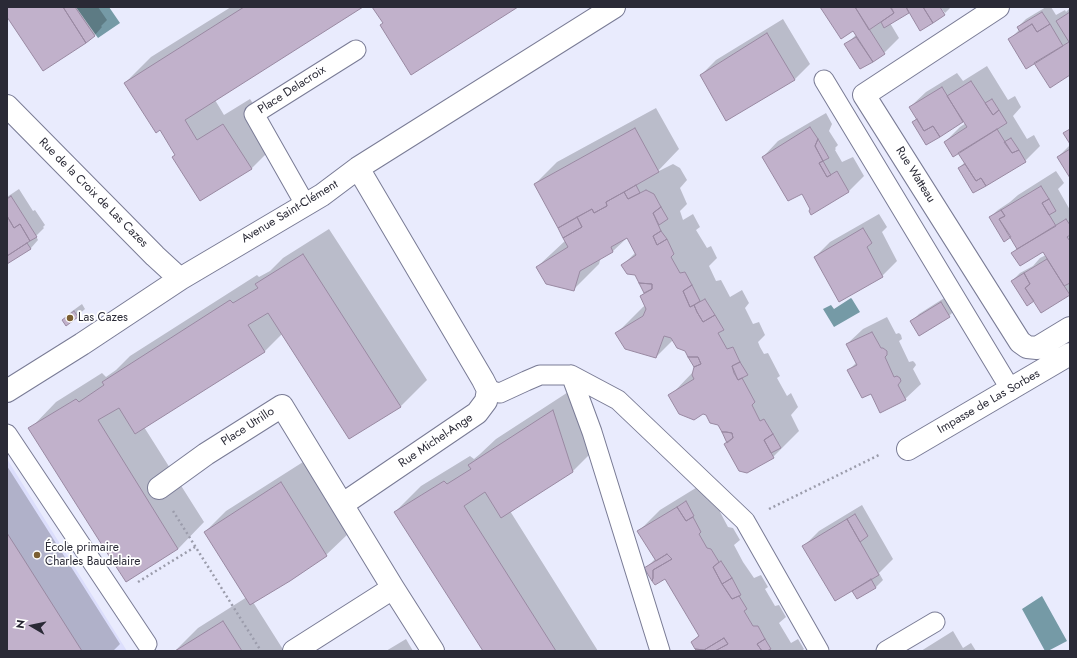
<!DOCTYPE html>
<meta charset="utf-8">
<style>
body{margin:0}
#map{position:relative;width:1077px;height:658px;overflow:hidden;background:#e9ebfd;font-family:Jost,sans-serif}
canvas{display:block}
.frame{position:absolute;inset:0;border:8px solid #2a2a36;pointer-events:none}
.north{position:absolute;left:12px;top:606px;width:40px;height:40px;-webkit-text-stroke:3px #fff;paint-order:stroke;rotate:279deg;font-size:11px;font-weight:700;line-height:16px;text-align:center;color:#2a2a36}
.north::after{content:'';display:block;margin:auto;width:14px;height:18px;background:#2a2a36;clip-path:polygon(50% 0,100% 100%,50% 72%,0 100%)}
</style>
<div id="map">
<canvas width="1077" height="658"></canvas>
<div class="frame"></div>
<div class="north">N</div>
</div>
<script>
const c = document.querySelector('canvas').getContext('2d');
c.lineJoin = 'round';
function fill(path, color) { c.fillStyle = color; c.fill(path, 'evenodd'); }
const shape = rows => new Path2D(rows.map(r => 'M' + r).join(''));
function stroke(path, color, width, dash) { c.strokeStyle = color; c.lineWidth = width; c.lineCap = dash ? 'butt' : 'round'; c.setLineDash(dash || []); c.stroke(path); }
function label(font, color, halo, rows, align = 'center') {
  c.font = font + ' Jost,sans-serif'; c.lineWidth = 3.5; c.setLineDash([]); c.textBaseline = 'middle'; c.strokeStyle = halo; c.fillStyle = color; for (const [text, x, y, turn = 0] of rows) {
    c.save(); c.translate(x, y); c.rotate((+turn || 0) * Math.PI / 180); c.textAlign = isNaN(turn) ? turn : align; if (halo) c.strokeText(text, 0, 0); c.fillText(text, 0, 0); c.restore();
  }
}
const built = shape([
 [7,459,127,651,7,651]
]);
const water = shape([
 [76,7,109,7,120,23,98,38],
 [851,298,852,299,860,312,834,327,823,309,831,305,834,309],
 [1042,596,1067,641,1048,651,1045,651,1022,609]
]);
const shadow = shape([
 [7,7,98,7,107,20,101,26,102,27,95,35,86,42,7,16],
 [231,7,362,7,215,100,224,115,250,99,278,142,252,168,201,199,173,157,176,154,160,129,125,83,151,57],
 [821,7,951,7,944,14,921,29,909,11,890,23,899,38,884,53,861,68,845,45,856,35,853,29,841,37],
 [941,8,945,13,943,15,940,9],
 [1046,7,1051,7,1056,15,1065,10,1066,12,1070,8,1070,74,1035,62,1009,40,1020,29,1018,27,1026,19],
 [783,19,810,64,795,79,701,75,716,60],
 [987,66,1008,100,1015,96,1021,107,1013,116,1027,139,1034,135,1040,146,1025,161,974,192,959,168,965,162,959,151,945,142,960,127,966,123,964,120,926,144,913,122,917,118,910,107,926,92,957,73,963,81],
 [656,108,679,149,657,172,673,164,680,168,687,180,680,188,687,204,680,211,683,220,693,214,700,227,696,230,707,248,711,246,717,258,709,266,716,281,721,280,730,297,742,290,749,303,745,308,753,324,759,322,765,335,758,342,760,347,764,354,768,353,780,376,777,378,787,396,791,393,798,407,791,415,799,431,773,457,727,442,718,424,707,414,670,396,694,371,695,367,686,350,673,340,656,357,617,333,643,307,646,305,641,296,645,292,635,275,623,265,636,252,628,237,613,251,601,257,599,264,573,290,537,267,566,240,535,184,557,162],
 [826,113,832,124,829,131,838,145,835,148,836,149,835,150,842,162,853,157,864,176,849,191,811,214,812,209,803,192,763,157,778,141],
 [1070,145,1070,176,1058,157],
 [1056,171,1064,183,1058,189,1070,210,1070,293,1034,300,1012,281,1020,273,1033,266,1040,258,1046,255,1043,251,1013,253,1018,247,1011,236,990,217,998,210,1010,202,1018,195],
 [19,189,33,211,35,210,45,225,43,227,44,228,36,236,38,240,31,248,7,263,7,197],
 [879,214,887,227,882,232,897,261,882,276,815,257,830,242],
 [329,229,427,380,401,406,283,333,264,352,144,427,204,522,178,549,30,429,56,402,102,373,106,377,116,370,130,356,257,275,259,277,270,271,283,258],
 [949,295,957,308,949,316,920,334,912,321,919,314],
 [82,304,85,309,77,316,63,320,71,312],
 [887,317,896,334,899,333,901,335,902,339,899,341,909,362,913,361,915,363,916,365,913,369,921,384,905,399,871,392,849,370,857,362,847,344,863,329],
 [579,385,599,445,573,471,510,511,598,651,484,651,395,512,421,486,470,456,474,459,480,454,496,439],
 [303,462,348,534,326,555,253,602,284,651,175,651,198,628,247,597,205,532,226,511],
 [7,466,120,644,113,651,7,651],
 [699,486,708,500,714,497,722,510,720,512,728,527,733,528,740,540,734,545,743,562,754,578,761,575,768,587,765,589,775,606,779,605,786,617,779,623,791,643,798,639,804,649,802,651,698,651,692,642,699,635,665,577,646,568,655,559,639,531,660,510],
 [862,505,893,559,879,573,883,580,876,587,856,588,804,546,819,531],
 [953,631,963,648,971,643,976,651,921,651],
 [406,639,413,651,386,651]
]);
const building = shape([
 [7,7,63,7,86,43,43,71,7,17,7,7],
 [63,7,75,7,95,36,86,43,63,7],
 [244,7,363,7,185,120,197,140,223,124,252,169,200,201,172,157,175,155,160,130,156,133,124,83,244,7],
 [372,7,518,7,411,75,380,25,383,23,372,7],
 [820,7,855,7,885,54,873,62,853,31,841,39,820,7],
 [855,7,891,7,894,13,869,30,855,7],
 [890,7,906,7,909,13,884,28,881,22,894,13,890,7],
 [906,7,923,7,933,23,920,31,906,7],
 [923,7,940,7,945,15,933,23,923,7],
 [1042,12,1050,24,1037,32,1032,24,1020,32,1017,27,1042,12],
 [1070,12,1070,75,1050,88,1034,63,1069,42,1056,21,1070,12],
 [1032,24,1037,32,1050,24,1063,46,1026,69,1008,39,1032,24],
 [767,33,795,80,726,121,700,75,767,33],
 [856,37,873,62,860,69,844,44,856,37],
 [971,81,993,115,999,110,1007,123,953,157,944,142,967,127,947,96,971,81],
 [942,87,963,122,940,137,933,126,924,131,909,107,942,87],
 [992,99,999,110,993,115,985,103,992,99],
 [917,119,924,131,933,126,940,137,926,145,912,122,917,119],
 [810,127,818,139,815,146,823,161,819,163,827,177,837,171,849,192,811,215,809,211,810,209,802,194,788,201,762,157,810,127],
 [635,128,659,172,624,192,606,202,607,206,594,213,592,209,558,228,534,184,635,128],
 [997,129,1012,153,1019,150,1026,162,986,186,981,178,976,181,958,153,997,129],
 [1070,129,1070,144,1063,133,1070,129],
 [1011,138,1019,150,1012,153,1004,142,1011,138],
 [818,139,829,158,823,161,815,146,818,139],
 [1070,149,1070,178,1057,157,1070,149],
 [823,161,831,175,827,177,819,163,823,161],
 [965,164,976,181,981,178,986,186,973,193,958,168,965,164],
 [636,185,640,193,628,199,624,192,636,185],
 [1041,186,1049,199,1042,203,1056,226,1017,249,999,219,1005,216,1001,210,1041,186],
 [646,190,654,194,661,207,653,213,661,231,653,236,657,245,667,239,674,254,671,257,680,273,685,272,692,285,683,291,690,307,694,305,697,312,703,322,715,315,724,330,718,333,727,349,733,347,740,362,732,366,734,373,738,380,742,378,755,402,752,405,760,421,764,419,773,434,764,440,774,458,747,473,739,471,724,444,733,438,732,433,726,432,722,432,718,425,710,423,706,415,703,414,694,420,679,414,668,395,694,379,692,375,694,367,701,364,698,357,688,357,685,351,677,348,671,338,664,336,656,358,625,349,615,333,643,316,646,309,640,296,652,289,652,284,639,283,635,275,627,274,621,265,636,255,627,238,611,247,613,252,580,271,574,291,546,284,536,267,568,247,563,238,582,227,577,217,592,209,594,213,607,206,606,202,624,192,628,199,646,190],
 [11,196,37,237,30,241,20,224,14,228,7,216,7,199,11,196],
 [1049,199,1056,211,1049,215,1042,203,1049,199],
 [661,207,668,219,659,225,653,213,661,207],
 [1001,210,1005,216,999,219,1011,237,1004,242,989,217,1001,210],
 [7,216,14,228,20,224,30,241,7,256,7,216],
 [577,217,582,227,563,238,558,228,577,217],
 [1066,219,1070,225,1070,235,1067,237,1070,241,1070,283,1064,286,1043,252,1020,266,1011,253,1066,219],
 [863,228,872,243,867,247,883,277,839,302,814,257,863,228],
 [661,231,667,239,657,245,653,236,661,231],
 [27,243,31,249,7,264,7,256,27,243],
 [303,254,401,407,349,439,268,313,248,325,265,352,135,434,119,408,98,420,178,549,126,582,102,545,28,428,76,399,79,402,104,385,102,382,230,300,233,303,258,288,255,284,303,254],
 [1047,259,1070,295,1041,313,1025,288,1030,284,1024,273,1047,259],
 [1024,273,1030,284,1025,288,1034,301,1027,306,1011,281,1024,273],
 [639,283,652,284,652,289,644,293,639,283],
 [692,285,700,301,694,305,690,307,683,291,692,285],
 [705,299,715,315,703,322,697,312,694,305,705,299],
 [941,302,950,317,919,336,910,321,941,302],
 [74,311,78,317,66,326,62,320,74,311],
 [872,332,881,348,883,348,887,351,887,355,885,357,894,377,897,376,900,378,901,381,898,385,906,400,880,413,871,394,862,398,847,370,857,365,846,344,872,332],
 [688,357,698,357,701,364,694,367,688,357],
 [740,362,748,375,738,380,732,366,740,362],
 [553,410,573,472,501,518,485,492,464,506,556,651,483,651,394,512,444,481,447,484,471,469,468,465,553,410],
 [722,432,726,432,732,433,733,438,727,443,722,432],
 [773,434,781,448,771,453,764,440,773,434],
 [281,482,327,556,290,581,250,605,204,532,281,482],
 [686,501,694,516,686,521,677,507,686,501],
 [677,507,686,521,693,517,701,532,699,534,707,548,711,549,719,562,713,567,722,584,732,599,739,596,747,609,744,611,753,626,758,626,765,639,757,644,762,651,715,651,728,644,724,638,704,650,695,649,691,642,699,636,665,579,655,585,652,581,653,578,653,570,672,559,667,554,656,561,637,531,677,507],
 [855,514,868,536,860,542,847,519,855,514],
 [847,519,879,575,835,601,802,546,847,519],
 [7,533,23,558,82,651,7,651,7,533],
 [667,554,672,559,653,570,653,578,652,581,644,568,667,554],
 [721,561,732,578,722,584,713,567,721,561],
 [732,578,741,595,732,599,722,584,732,578],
 [871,579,876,588,857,599,852,591,871,579],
 [223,621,242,651,175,651,223,621],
 [724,638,728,644,715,651,697,651,695,649,704,650,724,638],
 [765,639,771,649,767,651,762,651,757,644,765,639]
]);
const path = shape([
 [769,509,881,454],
 [173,511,261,651],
 [138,582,195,547]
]);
const service = shape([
 [824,80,1011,390],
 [305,204,254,114,356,50],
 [571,375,592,432,660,651],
 [488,390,500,393,526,381,540,375,571,375,618,400,745,521,819,651],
 [7,434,147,644],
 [886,651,935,622]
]);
const minor = shape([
 [998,7,864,95,1020,342,1027,347,1037,348,1070,328],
 [7,106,155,256,180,279],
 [7,391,82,344,180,279,322,195,358,168,614,7],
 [908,449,1070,354],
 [159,488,206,454,282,406,393,588,433,651],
 [343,504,477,413,486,401,488,390,483,380,358,168],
 [294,651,393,588]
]);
const markers = [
 [70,318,4,"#7b5e32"],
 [37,555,4,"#7b5e32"]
];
const streetNames = [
 ["Place Delacroix",292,90,-33],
 ["Rue Watteau",915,175,58],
 ["Rue de la Croix de Las Cazes",93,193,45],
 ["Avenue Saint-Clément",290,212,-31],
 ["Impasse de Las Sorbes",989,402,-30],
 ["Place Utrillo",248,427,-33],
 ["Rue Michel-Ange",436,441,-34]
];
const poiNames = [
 ["Las Cazes",78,318],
 ["École primaire",45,548],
 ["Charles Baudelaire",45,562]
];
fill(built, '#dcdefc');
fill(water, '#759aa6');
fill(shadow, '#0003');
fill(building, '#c1b1cb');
stroke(building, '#9989a2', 1);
stroke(service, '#797b95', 21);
stroke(minor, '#797b95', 24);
stroke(path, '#9b9cab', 2.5, [2, 3]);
stroke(service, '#fff', 19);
stroke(minor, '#fff', 22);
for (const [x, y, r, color] of markers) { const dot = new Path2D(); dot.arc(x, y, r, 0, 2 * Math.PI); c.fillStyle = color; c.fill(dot); stroke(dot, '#fff', 1.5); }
label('12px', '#2a2a36', '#fff', streetNames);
label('12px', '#2a2a36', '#fff', poiNames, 'left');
</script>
